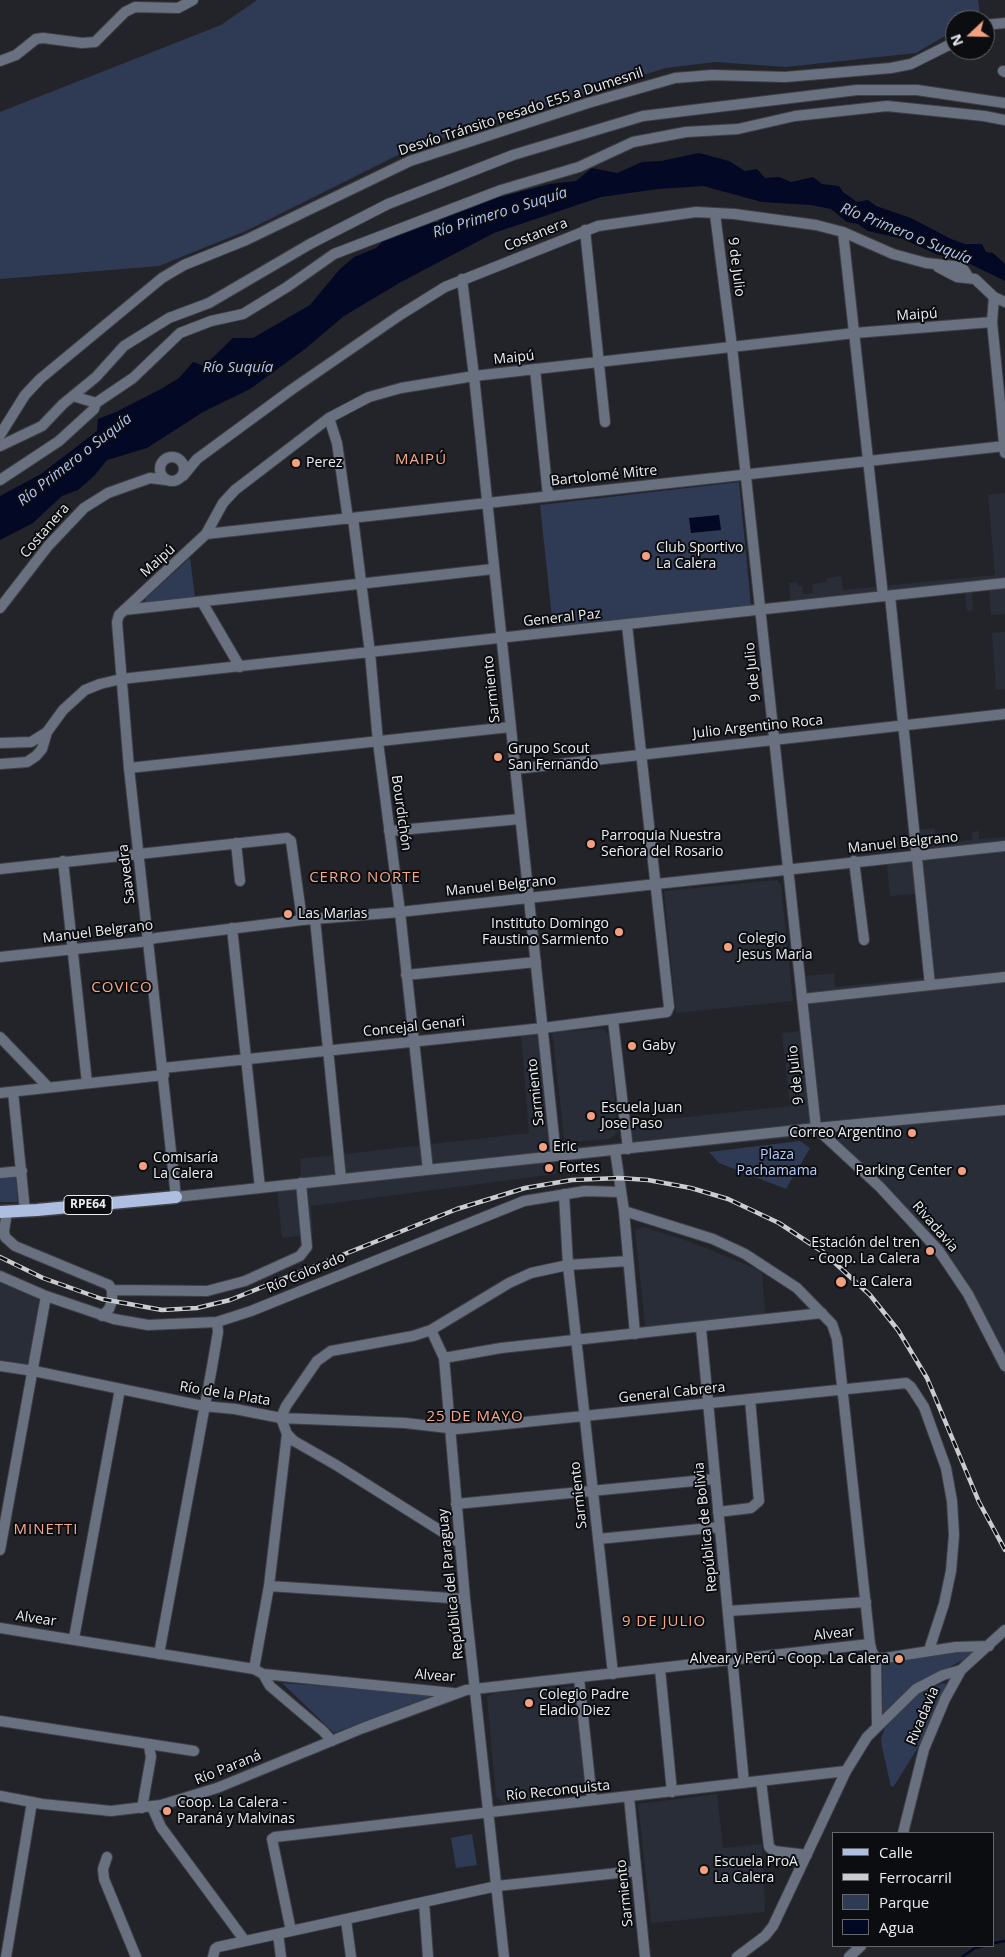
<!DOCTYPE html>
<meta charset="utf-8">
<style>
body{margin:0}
#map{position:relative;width:1005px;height:1957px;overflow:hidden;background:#222429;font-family:"Open Sans",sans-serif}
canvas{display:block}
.legend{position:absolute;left:832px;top:1832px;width:162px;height:115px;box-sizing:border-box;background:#0c0d10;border:1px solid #65676a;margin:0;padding:6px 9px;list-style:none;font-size:15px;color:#ebedf0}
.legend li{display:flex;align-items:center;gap:10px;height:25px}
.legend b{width:25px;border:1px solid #65676a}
.north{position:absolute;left:945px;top:10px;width:50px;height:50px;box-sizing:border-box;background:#0c0d10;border:1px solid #65676a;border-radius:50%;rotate:249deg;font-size:14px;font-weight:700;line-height:20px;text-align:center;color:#ebedf0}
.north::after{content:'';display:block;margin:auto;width:18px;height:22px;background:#f2a07f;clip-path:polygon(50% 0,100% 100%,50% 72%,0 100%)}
</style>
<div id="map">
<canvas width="1005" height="1957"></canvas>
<ul class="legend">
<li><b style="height:6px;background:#aebee1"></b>Calle</li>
<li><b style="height:6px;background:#caccd0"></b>Ferrocarril</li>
<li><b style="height:14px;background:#2f3a55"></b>Parque</li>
<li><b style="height:14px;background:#030825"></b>Agua</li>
</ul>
<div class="north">N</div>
</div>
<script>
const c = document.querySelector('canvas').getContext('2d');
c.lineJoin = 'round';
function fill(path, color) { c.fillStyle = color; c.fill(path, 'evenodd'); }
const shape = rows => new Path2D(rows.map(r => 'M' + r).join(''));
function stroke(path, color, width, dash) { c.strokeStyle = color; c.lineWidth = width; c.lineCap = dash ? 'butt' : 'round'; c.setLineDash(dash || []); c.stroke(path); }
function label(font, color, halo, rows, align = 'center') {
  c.font = font + ' "Open Sans",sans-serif'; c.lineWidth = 4; c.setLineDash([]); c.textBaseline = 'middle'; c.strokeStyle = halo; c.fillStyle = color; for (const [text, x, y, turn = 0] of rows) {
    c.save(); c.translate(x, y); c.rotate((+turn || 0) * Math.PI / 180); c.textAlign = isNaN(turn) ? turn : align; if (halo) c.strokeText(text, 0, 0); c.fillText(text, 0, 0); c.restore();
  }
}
const built = shape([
 [1005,493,1005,614,991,615,989,589,972,591,973,610,967,611,965,592,792,612,789,583,797,582,798,586,802,586,803,594,813,593,812,584,827,582,826,578,841,576,843,590,995,575,988,495],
 [1005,632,1005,689,996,690,992,633],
 [935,828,936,844,972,840,972,832,979,831,979,839,1005,837,1005,1376,969,1303,918,1228,826,1141,818,1137,798,1137,555,1162,556,1174,311,1206,313,1234,282,1238,277,1189,301,1175,300,1159,529,1133,521,1035,548,1031,560,1148,624,1142,622,1124,790,1106,782,1033,800,1031,794,977,834,973,835,987,924,978,915,894,890,896,887,865,913,861,910,831],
 [776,880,781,884,793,1001,676,1013,664,891],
 [603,1029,609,1035,618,1132,610,1139,569,1142,564,1137,552,1032],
 [644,1227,688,1241,762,1271,765,1315,705,1323,647,1327,645,1325,635,1230],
 [0,1281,38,1298,39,1301,31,1362,29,1364,19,1366,0,1362],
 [576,1686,586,1794,504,1803,496,1796,487,1697,494,1693],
 [717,1794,723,1848,762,1844,765,1912,651,1923,638,1804]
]);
const green = shape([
 [257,0,978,0,980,14,971,20,955,20,955,30,916,53,786,67,715,62,666,68,471,128,404,152,248,230,159,266,0,279,0,112,221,25],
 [739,482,751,606,553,628,540,505],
 [190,558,195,597,145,603,146,598],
 [800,1141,810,1148,786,1189,719,1163,709,1152],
 [16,1176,18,1202,0,1202,0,1178],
 [973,1650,974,1652,969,1657,912,1686,883,1713,882,1665,884,1662,931,1653],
 [282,1683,437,1694,334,1733],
 [943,1683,946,1684,945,1687,919,1746,894,1786,891,1787,882,1747,881,1738,885,1728,914,1696],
 [472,1834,477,1865,456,1868,451,1838]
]);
const water = shape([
 [699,153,729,161,745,171,757,169,765,178,779,177,791,182,813,177,822,184,839,186,843,192,857,202,868,200,876,206,911,218,951,239,965,244,982,244,986,252,993,253,1005,264,1005,281,958,258,938,255,903,239,868,231,858,224,847,222,831,209,811,205,762,202,703,186,658,189,601,197,494,233,401,282,344,316,305,349,250,389,203,412,147,448,107,460,94,476,78,490,62,496,33,523,0,540,0,496,41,474,97,431,98,419,116,412,161,389,179,378,193,362,204,366,233,338,253,338,310,305,339,270,354,257,376,248,387,237,430,222,439,222,440,216,474,207,476,203,550,184,576,181,592,168,617,173,642,162,661,161],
 [719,515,721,530,691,533,689,518]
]);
const stream = shape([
 [994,1943,1005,1941],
 [962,1957,975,1948,984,1946]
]);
const minor = shape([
 [985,25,1005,23],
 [0,61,16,55,36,39,43,38,82,43,95,42,125,12,135,7,178,8,193,0],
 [1003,71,1005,72],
 [715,214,732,347,816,1128],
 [585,230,605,422],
 [843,232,883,596],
 [938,267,957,277,975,279,994,297,1005,302],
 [462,279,474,376,556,1156],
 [994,297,992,322,1005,453],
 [992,322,855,333,474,376,401,388,369,397,329,418,235,490,223,503,206,534,119,615,117,622,129,768,176,1197,816,1128,1005,1110],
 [535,369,548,496],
 [73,396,96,403],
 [329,418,337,443,348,519],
 [0,435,25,395,40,379,162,278,184,265,246,240,410,161,588,103,675,78,712,75,785,77,891,68,911,64,955,42],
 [0,446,42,426,63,404,96,377,124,346,169,318,209,303,310,244,388,204,513,155,643,116,857,90,917,90,1005,103],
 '160 469a12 12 0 1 1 24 0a12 12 0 1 1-24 0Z',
 [183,476,197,459,291,390,400,315,445,287,598,226,696,212,734,214,816,225,843,232,893,254,926,263,962,267,969,278],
 [0,480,59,441,94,409,96,403,133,378,180,333,211,321,243,314,287,287,334,254,501,190,579,167,633,142,686,132,738,129,795,116,887,106,984,116,1005,120],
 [353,518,370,653,378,742,400,912,428,1170],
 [206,534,1005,446],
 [890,596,930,985],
 [202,602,240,667],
 [0,608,48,546,84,508,108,493,119,489,150,478,166,480],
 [124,610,493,569],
 [0,743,31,742,47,732,63,710,85,690,100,684,121,679,1005,583],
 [0,764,27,762,36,756,42,749,47,732],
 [129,768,510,727],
 [515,769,1005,714],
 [389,831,520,819],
 [236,843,240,881],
 [63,861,87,1083],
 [854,861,864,940],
 [0,869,287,838,291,841,302,920],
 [315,919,341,1179],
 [232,928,260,1188],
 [0,957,141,942,156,938,302,920,400,912,1005,846],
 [406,975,536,962],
 [802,999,1005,977],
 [613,1020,628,1149],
 [0,1037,48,1087],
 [163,1068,543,1028,667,1012,669,1007,627,625],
 [13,1092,25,1211],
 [0,1093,164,1075],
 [816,1128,880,1187,939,1251,968,1294,1005,1366],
 [615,1150,624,1211,635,1334],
 [0,1173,22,1171],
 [564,1194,568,1265,613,1674],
 [624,1211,713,1239,745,1254,797,1288,832,1324,837,1339,870,1644,872,1652,876,1658,877,1725],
 [7,1212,4,1231,5,1237,15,1246,109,1285,112,1290,112,1301,109,1309,102,1316],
 [0,1276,46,1296,114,1319,148,1325,217,1322,251,1311,524,1201,585,1191,621,1192],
 [112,1290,207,1291,245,1281,300,1256,307,1247,301,1183],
 [701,1328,744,1783],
 [431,1330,444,1358,465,1599,504,1957],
 [444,1358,501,1348,822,1313],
 [0,1366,34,1371,203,1406,235,1409,281,1418,405,1423,457,1429,906,1383,911,1387,924,1407,946,1468,952,1501,954,1535,951,1571,944,1604,929,1650],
 [287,1434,294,1441,336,1465,460,1543],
 [456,1504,715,1479],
 [718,1512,751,1508,759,1501,750,1399],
 [598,1539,720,1527],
 [0,1550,46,1296],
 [269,1586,465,1599],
 [728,1611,866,1602],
 [0,1628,254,1669,263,1674,453,1693],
 [74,1638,120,1389],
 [159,1654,212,1367,218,1332,217,1322],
 [876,1658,885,1658,956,1647,989,1646],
 [254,1669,269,1586,287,1434,281,1418,286,1406,317,1361,331,1351,413,1336,431,1330,509,1283,531,1273,568,1265,628,1261],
 [660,1669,672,1792],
 [263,1674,270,1686,323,1731,332,1741],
 [579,1678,592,1800],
 [0,1721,194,1751],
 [761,1781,769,1847,774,1851,807,1855],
 [0,1796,42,1804,111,1811,161,1805,217,1788,363,1728,466,1690,870,1644],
 [629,1797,645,1957],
 [152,1807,161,1827,245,1941],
 [142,1808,151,1757,149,1746],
 [903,1833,924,1749,945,1699,961,1670,1005,1630],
 [107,1857,103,1869,104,1879,136,1957],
 [424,1902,428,1957],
 [346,1920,351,1957],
 [291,1931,272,1839,275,1837,846,1771],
 [278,1934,281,1957],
 [6,1957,32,1802],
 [213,1957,215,1949,218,1947,497,1886,636,1871],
 [737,1957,765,1936,773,1926,846,1771,867,1737,916,1689,943,1675,961,1670],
 [849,1957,861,1946]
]);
const major = shape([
 [0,1212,37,1210,176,1197]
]);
const rail = shape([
 [0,1257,43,1278,102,1299,162,1310,197,1308,230,1300,457,1209,525,1188,572,1180,619,1178,648,1180,691,1188,728,1199,779,1223,823,1252,870,1295,898,1330,927,1378,979,1502,1005,1550]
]);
const markers = [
 [296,463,5,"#f2a07f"],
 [646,556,5,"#f2a07f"],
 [498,757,5,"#f2a07f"],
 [591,844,5,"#f2a07f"],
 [288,914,5,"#f2a07f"],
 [619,932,5,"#f2a07f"],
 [728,947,5,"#f2a07f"],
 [632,1046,5,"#f2a07f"],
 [591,1116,5,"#f2a07f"],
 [912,1133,5,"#f2a07f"],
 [543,1147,5,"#f2a07f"],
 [143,1166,5,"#f2a07f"],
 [549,1168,5,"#f2a07f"],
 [962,1171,5,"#f2a07f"],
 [930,1251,5,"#f2a07f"],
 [841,1282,6,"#f2a07f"],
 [899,1659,5,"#f2a07f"],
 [529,1703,5,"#f2a07f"],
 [167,1811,5,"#f2a07f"],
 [704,1870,5,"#f2a07f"]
];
const shields = [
 [88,1205,48]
];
const shieldNames = [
 ["RPE64",88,1205]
];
const streetNames = [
 ["Desvío Tránsito Pesado E55 a Dumesnil",521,112,-18],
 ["Costanera",536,235,-22],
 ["9 de Julio",736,267,83],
 ["Maipú",917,315,-4],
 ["Maipú",514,358,-6],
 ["Bartolomé Mitre",604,476,-6],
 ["Costanera",45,531,-49],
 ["Maipú",158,561,-42],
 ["General Paz",562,618,-6],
 ["9 de Julio",753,672,-96],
 ["Sarmiento",492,689,-96],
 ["Julio Argentino Roca",758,727,-6],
 ["Bourdichón",401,813,82],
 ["Manuel Belgrano",903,843,-6],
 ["Saavedra",127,874,-97],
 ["Manuel Belgrano",501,886,-6],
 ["Manuel Belgrano",98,932,-7],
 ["Concejal Genari",414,1027,-6],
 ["9 de Julio",796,1075,-96],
 ["Sarmiento",536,1092,-96],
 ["Rivadavia",935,1227,49],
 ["Río Colorado",306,1273,-23],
 ["General Cabrera",672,1393,-6],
 ["Río de la Plata",225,1394,9],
 ["Sarmiento",579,1495,-96],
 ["República de Bolivia",706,1527,-96],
 ["República del Paraguay",451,1584,-96],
 ["Alvear",36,1619,8],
 ["Alvear",834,1634,-6],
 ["Alvear",435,1676,4],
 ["Rivadavia",923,1716,-67],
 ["Río Paraná",228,1768,-22],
 ["Río Reconquista",558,1791,-6],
 ["Sarmiento",625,1893,-96]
];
const poiNames = [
 ["Perez",306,463],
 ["Club Sportivo",656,548],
 ["La Calera",656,564],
 ["Grupo Scout",508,749],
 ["San Fernando",508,765],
 ["Parroquia Nuestra",601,836],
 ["Señora del Rosario",601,852],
 ["Las Marias",298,914],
 ["Instituto Domingo",609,924,"right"],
 ["Faustino Sarmiento",609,940,"right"],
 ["Colegio",738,939],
 ["Jesus Maria",738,955],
 ["Gaby",642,1046],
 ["Escuela Juan",601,1108],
 ["Jose Paso",601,1124],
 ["Correo Argentino",902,1133,"right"],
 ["Eric",553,1147],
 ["Comisaría",153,1158],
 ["La Calera",153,1174],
 ["Fortes",559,1168],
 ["Parking Center",952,1171,"right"],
 ["Estación del tren",920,1243,"right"],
 ["- Coop. La Calera",920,1259,"right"],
 ["La Calera",852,1282],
 ["Alvear y Perú - Coop. La Calera",889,1659,"right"],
 ["Colegio Padre",539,1695],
 ["Eladio Diez",539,1711],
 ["Coop. La Calera -",177,1803],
 ["Paraná y Malvinas",177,1819],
 ["Escuela ProA",714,1862],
 ["La Calera",714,1878]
];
const parkNames = [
 ["Plaza",777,1155],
 ["Pachamama",777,1171]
];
const waterNames = [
 ["Río Primero o Suquía",500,213,-17],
 ["Río Primero o Suquía",906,234,22],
 ["Río Suquía",238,368],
 ["Río Primero o Suquía",75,460,-38]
];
const neighbourhoodNames = [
 ["MAIPÚ",421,460],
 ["CERRO NORTE",365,878],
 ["COVICO",122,988],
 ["25 DE MAYO",475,1417],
 ["MINETTI",46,1530],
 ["9 DE JULIO",664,1622]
];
fill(built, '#282d37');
fill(green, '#2f3a55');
fill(water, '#030825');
stroke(stream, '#030825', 2.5);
stroke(minor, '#3e4045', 12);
stroke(major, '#3e4045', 15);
stroke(minor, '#697181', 10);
stroke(major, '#aebee1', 12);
stroke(rail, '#caccd0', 4.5);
stroke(rail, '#0c0d10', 2.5, [8]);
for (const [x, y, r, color] of markers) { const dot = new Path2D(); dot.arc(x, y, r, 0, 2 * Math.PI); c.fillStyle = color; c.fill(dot); stroke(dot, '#0c0d10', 2); }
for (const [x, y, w] of shields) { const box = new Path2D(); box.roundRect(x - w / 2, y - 9.5, w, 19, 4); c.fillStyle = '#0c0d10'; c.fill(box); stroke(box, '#ebedf0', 1); }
label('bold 12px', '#ebedf0', null, shieldNames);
label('14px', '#ebedf0', '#0c0d10', streetNames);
label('14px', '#ebedf0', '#0c0d10', poiNames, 'left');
label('14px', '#b6cbfd', '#0c0d10', parkNames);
label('italic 15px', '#afc4f6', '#0c0d10', waterNames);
c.letterSpacing = '1px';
label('15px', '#f6a98a', '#0c0d10', neighbourhoodNames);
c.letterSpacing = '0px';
</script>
